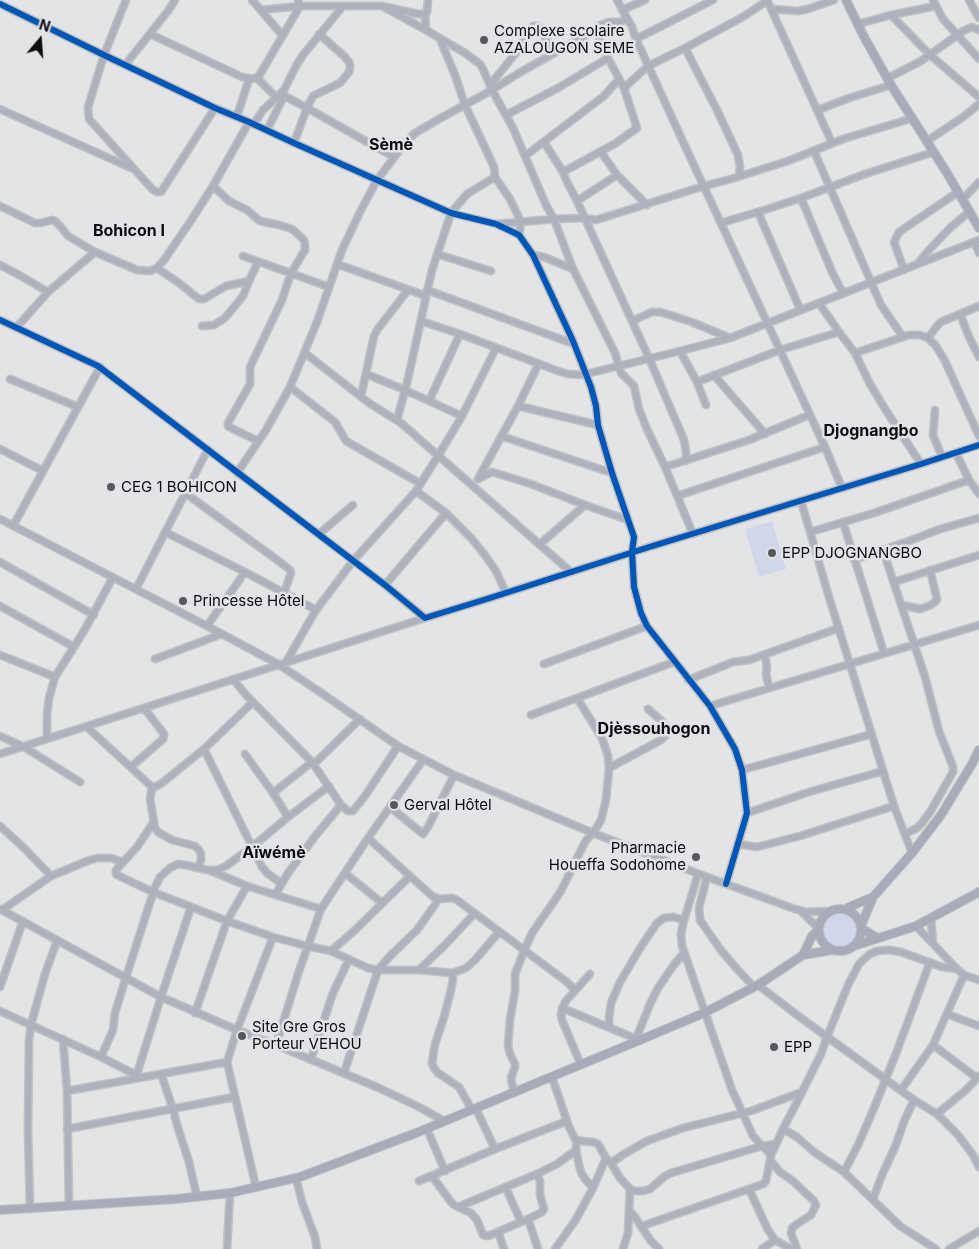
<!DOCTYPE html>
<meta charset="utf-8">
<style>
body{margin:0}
#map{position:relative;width:979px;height:1249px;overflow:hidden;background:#e3e4e5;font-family:Inter,sans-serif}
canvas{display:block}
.north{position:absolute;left:15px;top:15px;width:50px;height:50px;-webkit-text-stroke:4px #e2e3e6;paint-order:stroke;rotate:18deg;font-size:14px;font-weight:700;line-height:20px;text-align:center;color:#0b0c0d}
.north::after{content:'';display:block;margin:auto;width:18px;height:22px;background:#0b0c0d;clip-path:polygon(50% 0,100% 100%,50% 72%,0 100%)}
</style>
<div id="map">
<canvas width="979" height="1249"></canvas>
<div class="north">N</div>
</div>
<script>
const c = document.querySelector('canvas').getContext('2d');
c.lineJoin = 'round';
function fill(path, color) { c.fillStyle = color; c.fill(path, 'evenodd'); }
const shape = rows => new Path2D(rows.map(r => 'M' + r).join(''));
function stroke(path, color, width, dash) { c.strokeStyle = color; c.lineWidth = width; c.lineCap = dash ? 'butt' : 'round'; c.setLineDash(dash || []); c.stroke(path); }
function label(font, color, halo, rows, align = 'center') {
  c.font = font + ' Inter,sans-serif'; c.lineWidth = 5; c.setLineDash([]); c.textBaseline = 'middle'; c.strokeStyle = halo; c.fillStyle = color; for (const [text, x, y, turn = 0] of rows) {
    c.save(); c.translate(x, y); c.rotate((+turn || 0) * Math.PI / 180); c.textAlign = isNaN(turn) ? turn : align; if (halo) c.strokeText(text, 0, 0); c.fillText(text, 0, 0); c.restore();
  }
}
const green = shape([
 [772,521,786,569,759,577,745,529],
 '822 929a18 18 0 1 1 36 0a18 18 0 1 1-36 0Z'
]);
const minor = shape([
 [126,0,104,55,88,107,89,119,153,190,157,192,161,192,215,108],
 [252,0,283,36],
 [617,0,632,27,636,39,685,146,825,447,842,488],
 [767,0,832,143],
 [933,0,943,19,979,59],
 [969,0,979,18],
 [0,4,104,55,215,108,249,122,294,143,451,213,496,224,519,235,533,255,573,341,591,387,596,406,598,425,612,473,634,537,632,552,634,587,641,613,647,626,710,706,735,749,742,770,747,813,726,884],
 [382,6,426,30,465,53,480,64,483,69,492,90,513,128,546,205,554,219,573,269,615,353,621,373,634,386,639,409,647,429,665,467,693,534],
 [772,9,798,11,808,9,834,0],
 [261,10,300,6,382,6,418,14,425,14,427,12,428,0],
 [622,10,645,0],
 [425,14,426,30],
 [891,15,930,55,979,97],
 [858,24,891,15,936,6],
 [150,34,242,77,253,79,259,76,300,6,298,0],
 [440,39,455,75,465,105,494,167,495,177,510,199,521,222,519,235],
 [636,39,713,0],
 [685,48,717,110,738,155,740,167,739,176],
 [125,65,168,11,175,0],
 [257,78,276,97],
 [888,78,921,61,963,31,972,27,979,30],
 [490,85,515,54,533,26,538,26,555,53],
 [624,88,648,66,685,48,741,18,767,1],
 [281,94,307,108,313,96,340,83,349,72,350,66,349,62,344,56,319,34],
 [0,109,131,168],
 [818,110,849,98,891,85],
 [506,115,558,88,608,58],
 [237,116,249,79],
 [254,124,263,110,284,90,296,66,303,55,343,6],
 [267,130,284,96],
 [927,141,963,117,979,104],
 [544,142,563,172,567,182,577,201,649,358,684,440,686,451,686,461],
 [294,143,307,108,394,157],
 [814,151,881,305,903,337],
 [601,152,617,175,647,205],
 [525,156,604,96,619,79],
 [563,172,616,143,637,128,624,88,608,58,595,29],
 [213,186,229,201,247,210,260,221,279,225,292,229,304,240,305,244,305,250,291,273,282,300,250,367,250,384,228,423,228,426,231,428,258,441],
 [801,198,832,272,843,293],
 [963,199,979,182],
 [577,201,617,175],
 [0,206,35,223,41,223,52,220,55,221,60,226,68,236,95,252,137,270,150,271,157,268,164,260,192,219,213,186,249,122],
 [758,212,800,309],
 [721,223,758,212,801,198,865,174,934,152],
 [497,224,554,219,584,218,596,220,704,186,731,179,788,161,843,139,913,118],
 [974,242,979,253],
 [437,254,491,271],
 [533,255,544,257,573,269],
 [243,256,329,287],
 [919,262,927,252,950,228,970,211],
 [337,264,426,296],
 [0,265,21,276,48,292],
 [157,268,179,283,195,296,199,299,204,299,226,286,249,281,258,262],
 [904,270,894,242,899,232,958,192],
 [427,290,574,344],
 [819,303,839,332,855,353,870,384,885,409,921,464],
 [960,314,969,337,979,357],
 [0,320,98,366,385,585,425,618,490,598,646,548,921,464,979,445],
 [421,321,460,334,558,371,568,374,582,375,680,351,730,338,979,240],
 [632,321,652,312,660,312,689,321,730,338],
 [202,326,214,325,225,318,243,296,249,281],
 [16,328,48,292,95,252],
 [928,338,937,326,941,322,979,306],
 [680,351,697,382,706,405],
 [305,353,369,403,401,423,571,572],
 [855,353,909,335,920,335,928,338,936,346,944,359,979,436],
 [366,374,405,390,462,416],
 [714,375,765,434],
 [10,379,78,407],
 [697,382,780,350,839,332],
 [290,387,335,422,346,441,421,484],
 [361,396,374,336,377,330,408,290],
 [429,401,460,334],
 [518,406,598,425],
 [935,410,933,435,942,457],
 [397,420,407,383,432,270,451,213,467,194,495,177],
 [501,436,612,473],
 [0,449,43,471],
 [956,453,969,480,979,494],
 [665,467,749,440,809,415],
 [237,473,266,430,290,387,317,322,342,250,360,212,377,180,405,143,415,133,439,119,492,90,519,73,585,36,601,25,609,22,619,22,627,19],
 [478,479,492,472,531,484,585,505,628,520],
 [478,479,518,406,538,365],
 [185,493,280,562,290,570,291,573,284,593],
 [677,496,825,447],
 [801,501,829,597,894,806,912,853],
 [446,513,472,539,484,554,496,571,506,593],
 [0,519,207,626,278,664,320,692,398,746,454,775,593,833,707,877,795,909,807,912,830,911],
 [843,522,884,653],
 [13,526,100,367],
 [165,532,245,572,316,610],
 [810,532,874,513,969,480],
 [319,534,353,505],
 [540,544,585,505],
 [883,550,925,677,939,731,953,767,953,772,930,812,922,823,917,828,905,834],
 [854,560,909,541,940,529,979,518],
 [0,562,94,615],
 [894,582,979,555],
 [385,585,446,513,416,491],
 [136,589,208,449],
 [902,605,920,609,931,605,936,601,937,599,930,570],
 [0,606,74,647],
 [207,626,245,572],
 [0,655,55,677],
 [765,655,767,667,766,674,769,688],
 [155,659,222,634],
 [286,662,316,610,353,561,416,491,438,456,462,416,496,348],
 [544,664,647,626],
 [233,679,246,695,312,762,341,805,348,811,353,811,365,796,398,746],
 [688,680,733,662,749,660,839,628],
 [710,706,979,625],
 [531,715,674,662],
 [87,727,152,787],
 [0,736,24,747,80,782],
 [47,738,47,715,49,698,55,677,84,631,113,577],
 [204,749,262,867,267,873,281,883],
 [0,754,425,618],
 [245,754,273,793],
 [314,764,360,719],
 [131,767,163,739,164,734,144,708],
 [609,768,661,740,666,735,665,728,663,722,648,709],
 [742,770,872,734],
 [152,787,155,787,162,783,204,749,253,702],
 [152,787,150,799,155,828,158,832,172,840,195,846,199,850,201,854,201,860,198,868],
 [390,807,423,834,428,827,454,775],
 [747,813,809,792,883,771],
 [288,817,273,793,312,762],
 [153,823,137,847,116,870,116,874,119,876,153,892,227,921,273,937,307,946,331,951,368,968,378,970,419,970,452,973,458,971,466,968,475,960,499,932],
 [0,826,24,848,51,876],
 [368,838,432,896,439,899,452,898,457,900,567,982,575,990],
 [738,844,757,847,800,836,894,806],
 [211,871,247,886,321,909],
 [345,873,382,903],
 [698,874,683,924,681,934,682,946,732,1090,753,1136,771,1155],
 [707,877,699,908,700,920,720,949,737,969,754,987],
 [275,895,288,873,316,835,341,805],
 [0,909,161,997,237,1030,276,1045,379,1088,419,1107,444,1121],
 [2,910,51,876,90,860,98,858,111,858,123,862],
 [801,911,818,928],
 [931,919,933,943],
 [916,926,957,969,964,975,979,980],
 [331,951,353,932,410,876],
 [419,970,445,945,474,914],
 [452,973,453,979,451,990,444,1017,435,1044,432,1063,434,1068,438,1073,459,1087,472,1110],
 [758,985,797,1015,914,1100,937,1114,958,1135,973,1155,979,1167],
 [0,987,23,921],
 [562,1008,639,1040],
 [0,1011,101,1057,136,1075],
 [195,1013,227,921,247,886],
 [947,1014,979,1026],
 [609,1027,609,1018,611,1003,620,982,642,945,657,923,664,918,673,917,684,920],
 [63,1039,67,1091,69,1206],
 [636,1039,650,1004,658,988,673,966,684,953],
 [276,1045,299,971,321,909,368,838,423,760],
 [933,1045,977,1078],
 [101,1057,113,1030,115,1013,126,977,155,887,160,877,170,868,178,864,186,865,207,870,217,870,226,866,252,847,288,817,329,786],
 [311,1059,333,993,349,959],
 [581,1065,562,1020,561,1014,565,1002,590,974],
 [344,1073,378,970,390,956,417,930,439,899],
 [161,1074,173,1109,177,1125,189,1162,197,1197],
 [136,1077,161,997,191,907],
 [552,1077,569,1127,575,1139,581,1141,593,1142,598,1144,606,1158,611,1163,620,1178,630,1189,636,1191,643,1191,650,1189,665,1176,671,1173,762,1146,776,1144],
 [901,1090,933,1045,964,975],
 [67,1091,227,1062],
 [514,1093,511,1078,515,1067,515,1064,510,1054,508,1046,510,1020,515,991,515,974,524,951,532,933,561,891,585,842,597,827,601,820,606,800,609,768,608,756,602,738,577,698],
 [476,1109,495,1149],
 [937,1114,966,1090,979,1076],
 [67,1129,234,1097],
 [427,1129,445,1171],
 [783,1129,797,1137,814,1152,844,1172,900,1226,936,1249],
 [576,1149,579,1165,581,1172,585,1179,593,1188],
 [770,1160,780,1172,793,1181,814,1201,816,1205,811,1215,797,1224,792,1228,791,1233,797,1249],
 [611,1163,624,1154,647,1141,683,1128,751,1111,802,1092],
 [844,1172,858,1145,874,1108,897,1051,930,962],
 [432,1176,451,1202,454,1205,471,1213,477,1220,483,1235,488,1236,528,1219,542,1212,544,1209,540,1195,540,1181,537,1174],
 [296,1178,302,1202,315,1237,317,1249],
 [419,1181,495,1149,567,1121],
 [256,1187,227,1062,237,1030,273,937],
 [506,1188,521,1222],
 [749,1189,768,1230,775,1240,791,1249],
 [873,1199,882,1175,895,1147,905,1119,914,1100],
 [458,1207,537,1174,557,1164,575,1151,576,1149,577,1140],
 [30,1209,28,1130,29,1040,31,1025,38,999,45,974,57,941],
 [629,1210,635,1217,651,1241,659,1249],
 [528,1219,538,1249],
 [642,1226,749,1189,763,1184,766,1181,771,1155,783,1129,795,1106,821,1054,827,1037,848,985,859,964,864,959,870,954,877,951,889,950,901,952,942,967,957,969],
 [498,1232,504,1249],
 [227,1249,230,1193],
 [555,1249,575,1221,593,1188,606,1158],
 [623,1249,628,1233,630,1189],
 [762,1249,775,1240],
 [949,1249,979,1231]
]);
const major = shape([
 [846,0,863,35,891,85,947,173,979,228],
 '819 930a21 21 0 1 1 42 0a21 21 0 1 1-42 0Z',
 [847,910,849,907,873,897,912,853,941,815,972,764,979,750],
 [861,926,873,897],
 [861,928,877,938],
 [854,946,916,926,979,892],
 [803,955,812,936,818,930],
 [0,1210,176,1199,230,1193,300,1177,416,1133,640,1040,704,1013,758,985,803,955,832,950]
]);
const cycleway = shape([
 [0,4,104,55,215,108,249,122,294,143,451,213,496,224,519,235,533,255,573,341,591,387,596,406,598,425,612,473,634,537,632,552,634,587,641,613,647,626,710,706,735,749,742,770,747,813,726,884],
 [0,320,98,366,385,585,425,618,490,598,646,548,921,464,979,445]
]);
const markers = [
 [484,40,5,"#575859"],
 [111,487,5,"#575859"],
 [772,553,5,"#575859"],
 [183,601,5,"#575859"],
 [394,805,5,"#575859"],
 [696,857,5,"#575859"],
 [242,1036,5,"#575859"],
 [774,1047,5,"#575859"]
];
const poiNames = [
 ["Complexe scolaire",494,31],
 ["AZALOUGON SEME",494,48],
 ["CEG 1 BOHICON",121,487],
 ["EPP DJOGNANGBO",782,553],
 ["Princesse Hôtel",193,601],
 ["Gerval Hôtel",404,805],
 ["Pharmacie",686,848,"right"],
 ["Houeffa Sodohome",686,865,"right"],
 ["Site Gre Gros",252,1027],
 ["Porteur VEHOU",252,1044],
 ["EPP",784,1047]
];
const neighbourhoodNames = [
 ["Sèmè",391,145],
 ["Bohicon I",129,231],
 ["Djognangbo",871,431],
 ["Djèssouhogon",654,729],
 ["Aïwémè",274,853]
];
fill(green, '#d1d7ea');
stroke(minor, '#c0c1c2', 9);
stroke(major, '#c0c1c2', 10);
stroke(minor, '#afb2bd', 6);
stroke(major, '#a8acb8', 8);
stroke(cycleway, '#0057b8', 6);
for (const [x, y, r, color] of markers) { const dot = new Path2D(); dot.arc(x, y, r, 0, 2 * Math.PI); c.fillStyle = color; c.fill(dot); stroke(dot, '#e2e3e6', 2); }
label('15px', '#0b0c0d', '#e2e3e6', poiNames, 'left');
label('bold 16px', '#0b0c0d', '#e2e3e6', neighbourhoodNames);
</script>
